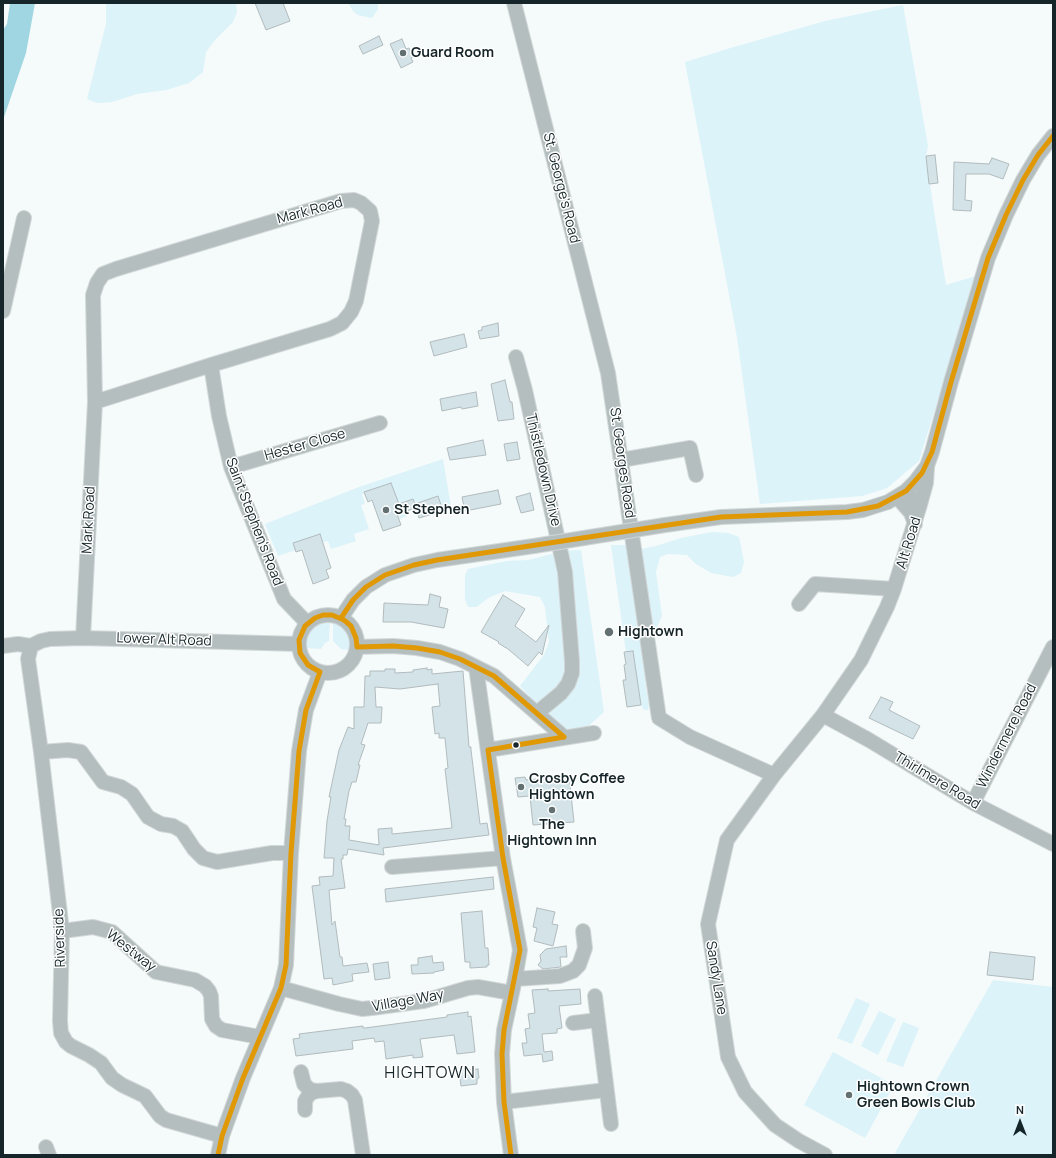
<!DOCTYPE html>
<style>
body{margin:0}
#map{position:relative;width:1056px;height:1158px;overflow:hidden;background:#f5fafa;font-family:Manrope,sans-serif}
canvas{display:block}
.frame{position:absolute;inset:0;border:4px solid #152529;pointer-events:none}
.north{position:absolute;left:1000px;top:1102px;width:40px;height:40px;-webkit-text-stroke:3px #fff;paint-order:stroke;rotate:0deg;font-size:11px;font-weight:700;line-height:16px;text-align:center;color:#152529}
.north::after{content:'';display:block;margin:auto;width:14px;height:18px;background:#152529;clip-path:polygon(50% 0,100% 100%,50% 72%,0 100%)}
</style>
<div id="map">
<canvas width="1056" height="1158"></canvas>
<div class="frame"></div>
<div class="north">N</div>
</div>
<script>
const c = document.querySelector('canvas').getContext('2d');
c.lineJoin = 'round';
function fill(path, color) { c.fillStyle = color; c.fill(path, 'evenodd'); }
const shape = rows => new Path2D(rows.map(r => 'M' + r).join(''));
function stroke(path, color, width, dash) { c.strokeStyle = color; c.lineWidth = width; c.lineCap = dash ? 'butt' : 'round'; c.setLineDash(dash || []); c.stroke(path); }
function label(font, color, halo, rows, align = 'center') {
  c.font = font + ' Manrope,sans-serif'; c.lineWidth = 3; c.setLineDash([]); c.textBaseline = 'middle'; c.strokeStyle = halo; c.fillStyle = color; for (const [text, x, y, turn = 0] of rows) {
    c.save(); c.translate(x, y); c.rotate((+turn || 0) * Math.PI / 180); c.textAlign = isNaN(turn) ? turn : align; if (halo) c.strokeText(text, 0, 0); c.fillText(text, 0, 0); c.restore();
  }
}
const green = shape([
 [106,3,236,3,237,12,233,22,215,40,206,52,203,72,189,83,166,90,137,94,112,102,97,103,87,99,106,24],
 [348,3,378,3,378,9,372,18,358,15,353,11],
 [903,5,928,146,926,156,933,205,946,285,976,276,919,461,887,488,862,496,760,504,737,337,685,62,734,47,825,21],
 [443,459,451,507,443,511,438,496,415,504,413,499,409,501,412,509,406,512,407,516,399,519,390,495,395,493,391,483,362,494,365,504,361,505,369,529,354,534,356,541,331,549,328,541,323,542,320,534,293,543,296,550,278,556,265,524,359,487],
 [712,532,728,533,739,537,744,562,741,573,733,577,711,573,696,564,687,555,668,554,660,557,656,572,662,616,655,632,648,639,645,663,646,689,649,703,648,710,644,710,641,705,633,651,626,652,611,545,629,545,642,549,656,546,681,538],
 [581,550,604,712,585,729,567,730,557,726,549,718,520,686,544,655,549,642,545,607,540,597,505,591,488,598,477,607,468,607,465,599,465,575,468,569,507,561,528,560,564,551],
 [330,619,329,641,325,643,321,649,306,648,305,639,307,633,312,625,320,620],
 [333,620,343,625,348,633,350,641,349,650,341,649,333,641],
 [993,980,1053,987,1053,1155,897,1155,895,1153],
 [856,998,870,1004,852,1044,837,1038],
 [879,1011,896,1019,878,1055,861,1046],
 [903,1022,919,1028,903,1067,886,1061],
 [833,1052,894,1085,865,1138,804,1105]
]);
const water = shape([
 [10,3,35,3,26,53,3,120,3,30,7,24]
]);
const building = shape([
 [255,3,283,3,290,21,266,30,255,3],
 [379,36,383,45,363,54,359,46,379,36],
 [402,39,406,49,409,48,413,57,411,58,413,62,401,68,390,44,402,39],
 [935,155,938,183,929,184,926,156,935,155],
 [992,158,1009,164,1003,179,989,174,966,174,965,200,972,201,971,211,953,210,954,162,989,164,992,158],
 [498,323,499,336,480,339,478,331,482,330,482,327,498,323],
 [464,334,467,347,434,356,430,342,464,334],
 [505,380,510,402,512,402,514,419,498,421,491,384,505,380],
 [476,392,478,406,462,409,461,407,442,411,440,399,476,392],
 [483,440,486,455,450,460,447,448,483,440],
 [517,442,520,459,507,461,504,444,517,442],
 [391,483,399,504,413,499,415,504,438,496,443,511,419,518,416,508,397,514,401,525,383,531,372,500,368,502,364,492,391,483],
 [498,490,501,504,465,511,462,497,498,490],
 [530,493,534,510,521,513,516,497,530,493],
 [320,534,331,568,326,570,329,578,313,584,302,550,296,552,293,543,320,534],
 [430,594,441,597,439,607,448,609,444,628,411,622,383,622,384,603,428,605,430,594],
 [503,595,525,609,515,626,536,642,549,625,542,655,539,652,528,666,508,649,498,643,499,642,481,632,503,595],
 [633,651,641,705,627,707,623,680,626,680,624,665,626,664,624,652,633,651],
 [427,668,427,670,432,669,432,674,463,671,469,747,471,747,471,750,480,824,487,823,489,835,383,848,384,855,348,849,347,855,343,855,343,859,341,859,345,888,329,890,332,925,335,921,340,957,342,957,343,966,367,963,369,972,352,974,353,981,333,985,332,978,324,979,312,886,320,885,319,877,333,876,334,858,324,858,327,821,331,797,329,797,339,750,348,727,354,729,354,707,364,707,365,676,370,676,370,671,385,671,385,669,395,669,395,673,413,672,413,670,427,668],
 [438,684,440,706,432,707,435,734,439,733,439,738,445,738,448,768,445,769,452,828,392,834,392,828,378,829,379,845,349,840,350,826,345,826,346,819,344,819,349,791,352,782,356,782,360,765,358,765,365,745,361,744,368,723,381,723,382,707,376,707,375,687,400,689,438,684],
 [881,697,893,702,889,710,920,726,913,739,869,718,881,697],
 [569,776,574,822,533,825,530,796,518,797,515,778,525,777,526,780,569,776],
 [493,877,494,889,386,902,385,889,493,877],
 [537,908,555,912,552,924,558,925,553,946,534,941,537,928,533,927,537,908],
 [482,911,485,948,488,948,489,965,487,965,487,967,470,968,470,962,465,962,461,913,482,911],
 [566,946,567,957,560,957,561,967,543,969,538,965,541,961,540,955,546,949,566,946],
 [990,952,1035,957,1033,980,987,975,990,952],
 [432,956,433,963,443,962,444,970,434,972,434,973,412,974,411,965,418,965,418,958,432,956],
 [388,962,390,978,375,980,373,964,388,962],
 [548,989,548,991,580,989,581,1004,559,1006,562,1028,557,1029,557,1033,542,1034,544,1052,552,1051,553,1060,543,1062,542,1054,524,1056,522,1043,527,1043,525,1029,530,1028,528,1014,535,1013,532,990,548,989],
 [468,1012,468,1017,471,1016,475,1052,457,1054,454,1035,420,1039,423,1057,413,1058,413,1055,386,1059,384,1041,375,1042,374,1038,352,1041,353,1049,296,1056,293,1039,300,1038,299,1034,363,1026,363,1028,365,1028,447,1017,447,1015,468,1012],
 [478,1069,479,1078,477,1079,477,1084,461,1086,459,1071,478,1069]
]);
const minor = shape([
 [514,3,608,373,659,718,690,737,774,775],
 [3,311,24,218],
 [516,357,525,390,565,572,572,661,572,673,568,684,561,693,537,713],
 [211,365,219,416,231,467,284,599,307,623],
 [621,460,690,448,696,475],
 [231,467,380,423],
 [897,497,911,513,915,524],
 [919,508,926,483,927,468],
 [665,525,721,517,847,512,863,510,888,502,906,491,915,482,927,466,932,452,951,382,988,258,1006,215,1023,180,1038,155,1053,136],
 [799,604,815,584,894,589],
 '299 644a29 29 0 1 1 58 0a29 29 0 1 1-58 0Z',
 [341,618,353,600,366,587,385,575,414,565,437,560,534,546],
 [83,638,95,402,93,295,97,283,103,274,116,269,341,201,354,200,361,203,370,211,372,221,356,301,351,312,342,323,330,329,211,365,95,402],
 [3,646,18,644,31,646],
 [31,646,28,659,41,752,62,931,60,1021,61,1033,66,1042,71,1046,89,1055,101,1063,112,1078,122,1085,145,1096,160,1116,166,1120,222,1136],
 [31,646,41,641,50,639,83,638,299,644],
 [357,647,393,646,417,648,440,652,460,659,494,676,564,737],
 [476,667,503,858,520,950,515,979,504,1030,502,1054,504,1102,511,1155],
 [823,715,869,740,973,803,1053,844],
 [488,750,594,733],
 [41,752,68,750,81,752,103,782,121,787,132,794,148,817,161,824,173,826,182,831,194,849,203,858,217,862,272,853,291,853],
 [973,803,1053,647],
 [392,867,503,858],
 [62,931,93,927,112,932,156,972,195,980,205,986,209,991,211,996,212,1019,216,1026,222,1030,260,1037],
 [515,979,560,976,573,971,579,965,585,948,583,931],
 [281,988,339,1004,362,1009,372,1008,424,1001,468,988,478,987,512,993],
 [595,996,611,1124],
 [573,1023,598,1020],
 [301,1072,304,1084,310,1090,317,1091,341,1089,347,1091,352,1095,355,1100,363,1155],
 [504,1102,606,1090],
 [305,1110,305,1101,308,1096,311,1093,317,1091],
 [46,1147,49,1155],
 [218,1155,222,1136,243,1078,281,988,286,965,291,853,299,751,306,710,320,672],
 [825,1155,799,1141,775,1125,745,1092,728,1057,708,924,727,840,774,775,823,715,861,660,887,607,894,589,919,508,906,491]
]);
const minorBridge = shape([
 [534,546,665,525]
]);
const bus1 = shape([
 [341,618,353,600,366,587,385,575,414,565,437,560,721,517,847,512,878,506,906,491,922,473,932,452,951,382,988,258,1006,215,1023,180,1038,155,1053,136],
 [218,1155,222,1136,243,1078,281,988,286,965,291,853,299,751,306,710,320,672,308,665,300,653,299,640,305,626,315,618,323,615,332,615,344,620,351,626,356,638,357,647,393,646,417,648,440,652,460,659,494,676,564,737],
 [511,1155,504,1102,502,1054,504,1030,520,950,503,858,488,750,564,737]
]);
const markers = [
 [403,53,4,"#637072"],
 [386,510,4,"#637072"],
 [609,632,5,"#637072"],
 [516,745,3.5,"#152529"],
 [521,787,4,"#637072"],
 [552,810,4,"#637072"],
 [849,1095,4,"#637072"]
];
const poiNames = [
 ["Guard Room",411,53],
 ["St Stephen",394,510],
 ["Hightown",618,632],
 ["Crosby Coffee",529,779],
 ["Hightown",529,795],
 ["The",552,825,"center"],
 ["Hightown Inn",552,841,"center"],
 ["Hightown Crown",857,1087],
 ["Green Bowls Club",857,1103]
];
const streetNames = [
 ["St. George's Road",561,188,76],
 ["Mark Road",310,211,-15],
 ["Hester Close",305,445,-16],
 ["St. Georges Road",622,463,82],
 ["Thistledown Drive",543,470,77],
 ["Mark Road",89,520,-87],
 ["Saint Stephen's Road",254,522,69],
 ["Alt Road",909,543,-73],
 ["Lower Alt Road",164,640,2],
 ["Windermere Road",1007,736,-63],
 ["Thirlmere Road",937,781,31],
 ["Riverside",60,938,-92],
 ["Westway",131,951,38],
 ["Sandy Lane",716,978,81],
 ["Village Way",408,1001,-10]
];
const quarterNames = [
 ["HIGHTOWN",430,1074]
];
fill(green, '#dbf3f9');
fill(water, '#a0d5e2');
fill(building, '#d3e3e7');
stroke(building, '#b1bbbe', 1);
stroke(minor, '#d2d7d8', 16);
stroke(minor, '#b4bebf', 14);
stroke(minorBridge, '#d2d7d8', 16, []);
stroke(minorBridge, '#b4bebf', 14);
stroke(bus1, '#e09904', 5);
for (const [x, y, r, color] of markers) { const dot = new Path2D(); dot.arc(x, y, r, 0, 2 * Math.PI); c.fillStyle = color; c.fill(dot); stroke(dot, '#fff', 1.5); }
label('bold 14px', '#152529', '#fff', poiNames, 'left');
label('14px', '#152529', '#fff', streetNames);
c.letterSpacing = '1px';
label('16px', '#152529', '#fff', quarterNames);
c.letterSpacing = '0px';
</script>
